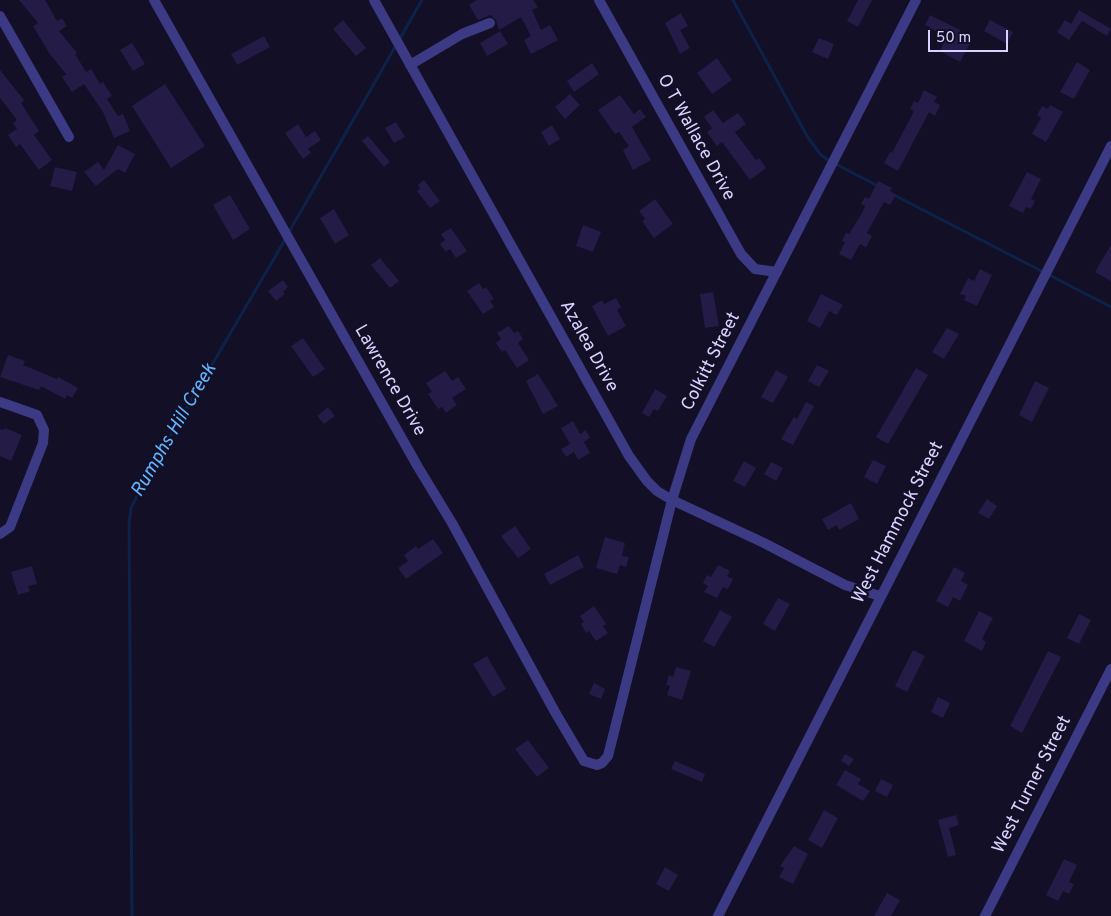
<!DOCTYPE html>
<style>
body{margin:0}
#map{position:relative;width:1111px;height:916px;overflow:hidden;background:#130f26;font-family:Overpass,sans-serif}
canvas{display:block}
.scale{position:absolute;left:928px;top:30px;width:80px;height:22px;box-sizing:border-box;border:2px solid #d9d4ff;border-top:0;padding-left:6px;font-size:15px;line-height:18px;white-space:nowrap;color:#d9d4ff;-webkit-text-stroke:4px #130f26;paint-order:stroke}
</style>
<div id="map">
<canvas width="1111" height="916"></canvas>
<div class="scale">50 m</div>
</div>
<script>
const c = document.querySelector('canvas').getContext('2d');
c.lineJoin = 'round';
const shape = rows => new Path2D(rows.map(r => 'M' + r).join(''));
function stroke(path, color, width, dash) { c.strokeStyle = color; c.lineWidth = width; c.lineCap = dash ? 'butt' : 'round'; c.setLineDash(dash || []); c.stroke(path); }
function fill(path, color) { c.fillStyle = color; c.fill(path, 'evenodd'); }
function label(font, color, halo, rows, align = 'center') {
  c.font = font + ' Overpass,sans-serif'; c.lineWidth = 5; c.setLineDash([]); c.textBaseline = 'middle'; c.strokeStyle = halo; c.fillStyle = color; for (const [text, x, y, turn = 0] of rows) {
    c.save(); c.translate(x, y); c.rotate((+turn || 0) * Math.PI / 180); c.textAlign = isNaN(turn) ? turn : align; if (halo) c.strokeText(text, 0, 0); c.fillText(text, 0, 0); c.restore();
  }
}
const stream = shape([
 [733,0,807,136,820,154,828,160,880,187],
 [894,195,1111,307],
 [289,232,422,0],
 [132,916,129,524,131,508,151,469,286,238]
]);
const building = shape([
 [19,0,45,0,57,21,62,18,67,26,59,31,77,53,75,54,86,72,91,69,100,84,103,82,112,96,107,99,118,116,123,114,130,131,114,138,103,112,84,84,72,92,62,77,66,74,49,53,33,26,38,23],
 [477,0,533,0,538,7,532,10,541,30,550,25,558,40,531,54,524,40,531,36,521,17,499,30,496,20,490,15,478,20,469,5],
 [858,0,872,0,858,27,847,21],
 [1079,10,1111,29,1107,36,1082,21,1069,40,1057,32,1065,20,1071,24],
 [681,13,688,26,680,30,690,48,680,54,665,23],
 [930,15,960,30,959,33,972,40,960,62,940,51,947,37,925,25],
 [343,20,366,48,356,56,333,29],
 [990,20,1013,32,1007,44,984,31],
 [500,31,508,44,487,56,480,43],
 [264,36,270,47,237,65,231,54],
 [819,38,834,44,828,59,812,52],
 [132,43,145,64,133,71,120,50],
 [717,58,732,80,712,94,697,73],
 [1077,62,1090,70,1074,99,1060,92],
 [592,63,599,74,574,92,567,81],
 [0,70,24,100,21,103,39,131,34,135,52,160,39,170,20,144,16,147,8,135,17,129,13,123,17,120,0,98],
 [165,84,205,146,171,168,132,106],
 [924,90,937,97,934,102,940,105,935,116,929,112,898,171,884,163,890,152,892,153,914,111,910,109,914,101,918,103],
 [570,94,580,105,565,119,555,107],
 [620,95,634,114,640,109,646,117,632,127,651,160,633,170,623,150,629,146,619,132,615,134,598,110],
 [1050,105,1063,112,1046,142,1032,134,1041,118,1037,115,1042,106,1048,109],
 [713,110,723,123,738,113,746,124,735,132,756,160,759,158,766,168,750,180,722,142,717,146,707,132,712,128,704,117],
 [396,122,405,137,394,143,385,128],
 [298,124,306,137,315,131,321,140,308,149,311,153,303,159,285,133],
 [552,125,560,139,549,146,541,132],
 [368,136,390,162,384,167,362,141],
 [118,145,135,154,125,173,118,169,96,186,84,172,98,162,104,170],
 [55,167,77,172,72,191,50,186],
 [1027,172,1041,179,1031,199,1035,201,1031,209,1026,207,1023,213,1009,206],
 [424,180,440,201,430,208,417,191,420,189,418,185],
 [878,181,892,188,890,191,896,195,890,205,884,202,867,233,872,236,866,247,860,244,851,260,839,254,845,242,842,241,846,233,849,234,862,213,865,206,861,204,865,197,869,199],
 [230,195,250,229,233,240,213,205],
 [655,199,673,224,654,238,642,221,645,219,639,211],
 [334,209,349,235,335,244,320,218],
 [583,225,601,232,593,252,576,246],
 [451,228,467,251,456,258,450,249,446,252,440,244,445,240,441,234],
 [1111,245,1111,281,1095,272],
 [380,258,399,281,390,288,371,265],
 [980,269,992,275,977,306,964,300,966,296,960,294,968,278,974,281],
 [283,280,288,287,283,292,285,294,276,301,268,291],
 [479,283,483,289,486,287,494,299,490,301,494,307,483,314,467,291],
 [713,292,719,326,705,328,700,294],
 [821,294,843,305,837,315,829,311,820,328,807,321],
 [616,298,621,307,617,310,626,326,608,336,592,306,602,300,604,304],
 [509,326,514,333,518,331,523,339,518,343,529,360,517,368,505,350,502,352,496,343,501,339,497,333],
 [947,328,959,334,944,359,932,352],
 [303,338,325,369,313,377,291,346],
 [8,355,25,361,23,365,57,379,58,377,78,388,72,398,67,395,65,399,41,386,39,390,0,377],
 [817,365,829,371,819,387,808,381],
 [916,368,928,375,888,444,876,437],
 [776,370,788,377,773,403,761,397],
 [445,371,452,381,458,377,466,389,452,398,457,405,446,413,442,407,438,409,428,394,432,392,426,383],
 [538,374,558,406,543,414,526,381],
 [1035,381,1049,388,1032,422,1019,415],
 [655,389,667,396,658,411,654,409,649,417,642,413],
 [806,402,814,406,793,445,781,439,794,417,797,419],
 [328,407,335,416,324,424,317,416],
 [573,421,580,434,586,430,590,438,584,442,590,453,578,460,574,452,566,457,561,449,570,444,561,428],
 [5,428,22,435,11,461,0,456,0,429,4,430],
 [873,460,886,466,877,484,864,477],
 [744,461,756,468,745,487,733,481],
 [771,462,783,468,776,481,764,474],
 [987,499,997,506,989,519,978,513],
 [851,503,859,519,839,530,837,525,828,530,822,519],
 [515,526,531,549,518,558,501,536],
 [605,537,625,543,622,556,629,557,626,567,620,565,617,574,596,568],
 [433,539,443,553,406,579,398,568,408,561,404,555,416,546,418,549],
 [578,555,584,567,550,585,544,574],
 [718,565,730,571,727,576,733,579,728,589,723,587,717,598,704,592,708,586,703,583,707,575,711,577],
 [32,566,37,584,28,586,30,591,18,595,11,572],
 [954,567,965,573,961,581,968,585,960,601,953,597,948,607,936,601],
 [778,598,790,604,775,631,763,624],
 [594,606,606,624,603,626,608,633,596,641,589,631,586,633,581,624,584,622,580,616],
 [720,610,732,617,714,647,703,641],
 [979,611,993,618,982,639,986,642,982,651,964,641],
 [1079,614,1091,620,1079,644,1067,638],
 [913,650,925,656,907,692,895,686],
 [1048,651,1061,657,1022,733,1010,726],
 [487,656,506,689,493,697,473,664],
 [676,667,691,671,682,700,667,695,670,686,666,685,669,675,673,677],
 [594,683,605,689,601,699,589,694],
 [938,697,950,703,943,718,931,712],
 [528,740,549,768,537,777,515,749],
 [845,754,854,759,849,766,841,761],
 [675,761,705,774,702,782,671,769],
 [845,770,861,779,858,784,870,791,863,801,836,785],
 [881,779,893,785,887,797,875,791],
 [824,810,838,818,822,848,808,840],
 [956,815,959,825,949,828,956,855,948,857,938,820],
 [794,846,808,854,793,884,779,877,784,868,780,866],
 [1064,859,1077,865,1069,882,1074,884,1069,894,1063,891,1058,901,1046,895],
 [665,867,678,875,669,891,656,884],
 [887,893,900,900,891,916,874,916]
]);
const minor = shape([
 [154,0,418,467,452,523,555,712,584,761,597,765,602,763,608,756,672,500,691,439,916,0],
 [374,0,629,456,647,481,657,491,672,500,764,543,845,585,880,596],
 [599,0,741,254,755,269,777,272],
 [0,16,69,137],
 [410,65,462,34,490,23],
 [0,402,37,415,44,430,43,443,10,527,0,534],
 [718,916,1111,146],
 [985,916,1111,669]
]);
const streetNames = [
 ["O T Wallace Drive",695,138,61],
 ["Azalea Drive",588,347,61],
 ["Colkitt Street",712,362,-63],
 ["Lawrence Drive",389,381,60],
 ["West Hammock Street",899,523,-63],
 ["West Turner Street",1033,785,-63]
];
const waterNames = [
 ["Rumphs Hill Creek",175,431,-60]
];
stroke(stream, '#0c2248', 3);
fill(building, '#241b47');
stroke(minor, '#3d3a85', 10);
label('18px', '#d9d4ff', '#130f26', streetNames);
label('italic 19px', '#62b6ff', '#130f26', waterNames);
</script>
